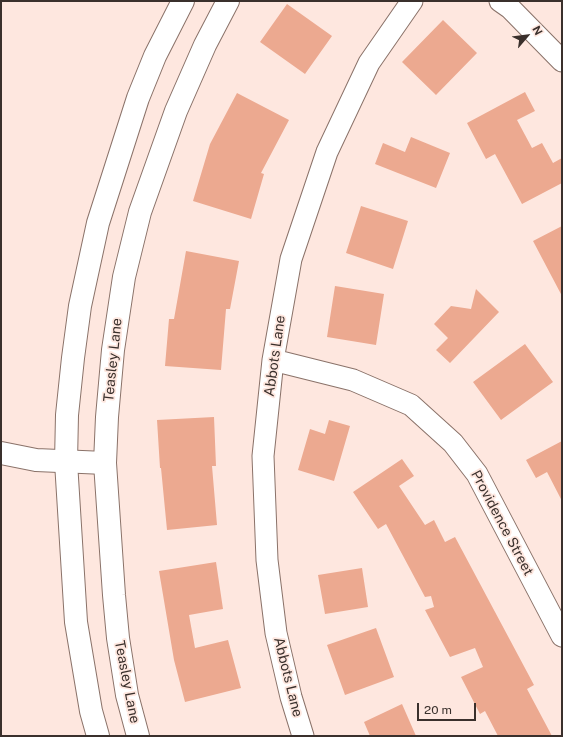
<!DOCTYPE html>
<style>
body{margin:0}
#map{position:relative;width:563px;height:737px;overflow:hidden;background:#fee7df;font-family:"Public Sans",sans-serif}
canvas{display:block}
.frame{position:absolute;inset:0;border:2px solid #3a302c;pointer-events:none}
.north{position:absolute;left:507px;top:16px;width:40px;height:40px;-webkit-text-stroke:3px #fee7df;paint-order:stroke;rotate:62deg;font-size:11px;font-weight:700;line-height:16px;text-align:center;color:#3a302c}
.north::after{content:'';display:block;margin:auto;width:14px;height:18px;background:#3a302c;clip-path:polygon(50% 0,100% 100%,50% 72%,0 100%)}
.scale{position:absolute;left:417px;top:703px;width:59px;height:18px;box-sizing:border-box;border:2px solid #3a302c;border-top:0;padding-left:5px;font-size:12px;line-height:14px;white-space:nowrap;color:#3a302c;-webkit-text-stroke:3px #fee7df;paint-order:stroke}
</style>
<div id="map">
<canvas width="563" height="737"></canvas>
<div class="frame"></div>
<div class="north">N</div>
<div class="scale">20 m</div>
</div>
<script>
const c = document.querySelector('canvas').getContext('2d');
c.lineJoin = 'round';
function fill(path, color) { c.fillStyle = color; c.fill(path, 'evenodd'); }
const shape = rows => new Path2D(rows.map(r => 'M' + r).join(''));
function stroke(path, color, width, dash) { c.strokeStyle = color; c.lineWidth = width; c.lineCap = dash ? 'butt' : 'round'; c.setLineDash(dash || []); c.stroke(path); }
function label(font, color, halo, rows, align = 'center') {
  c.font = font + ' "Public Sans",sans-serif'; c.lineWidth = 3.5; c.setLineDash([]); c.textBaseline = 'middle'; c.strokeStyle = halo; c.fillStyle = color; for (const [text, x, y, turn = 0] of rows) {
    c.save(); c.translate(x, y); c.rotate((+turn || 0) * Math.PI / 180); c.textAlign = isNaN(turn) ? turn : align; if (halo) c.strokeText(text, 0, 0); c.fillText(text, 0, 0); c.restore();
  }
}
const building = shape([
 [287,4,332,36,305,74,260,42],
 [443,20,477,53,436,95,402,62],
 [525,92,535,111,517,120,532,148,542,143,553,163,562,158,562,183,522,204,495,154,486,159,467,123],
 [237,93,289,120,261,173,264,174,251,219,193,201,210,144],
 [411,137,450,153,436,188,375,164,383,143,405,152],
 [361,206,408,221,393,269,346,253],
 [562,226,562,296,533,241],
 [186,251,239,261,230,309,226,309,221,370,165,366,169,319,174,319],
 [335,286,384,294,376,345,327,337],
 [476,289,499,312,450,363,436,350,448,338,434,324,451,306,471,309],
 [525,344,553,382,501,420,473,382],
 [214,417,216,466,212,466,217,525,167,530,161,468,160,468,157,420],
 [329,420,350,426,334,481,298,470,310,429,325,434],
 [562,441,562,501,547,472,536,478,526,460],
 [402,459,414,476,399,486,425,525,434,520,445,542,455,537,534,685,527,689,552,736,498,736,485,711,480,714,461,677,483,667,475,648,450,657,425,610,434,607,431,596,425,597,386,524,378,529,353,492],
 [216,562,223,609,189,615,195,648,228,640,241,688,185,702,174,660,159,571],
 [362,568,368,607,325,614,318,575],
 [376,628,394,677,345,695,327,645],
 [402,704,416,736,370,736,364,722]
]);
const minor = shape([
 [500,1,510,8,562,61],
 [273,360,353,380,411,405,453,443,477,474,562,636],
 [303,736,291,697,276,633,267,560,263,456,273,360,291,259,327,152,369,63,412,1]
]);
const tertiary = shape([
 [1,453,36,460,105,463]
]);
const secondary = shape([
 [98,736,91,711,76,622,66,462,67,415,73,358,80,306,98,223,138,98,155,56,183,1],
 [138,736,127,695,118,638,114,595,105,463,107,417,113,350,124,277,140,212,176,111,205,45,228,1]
]);
const streetNames = [
 ["Abbots Lane",275,356,-82],
 ["Teasley Lane",113,360,-84],
 ["Providence Street",502,523,62],
 ["Abbots Lane",288,677,76],
 ["Teasley Lane",127,682,79]
];
fill(building, '#eca990');
stroke(minor, '#8a7269', 23);
stroke(tertiary, '#8a7269', 24);
stroke(secondary, '#8a7269', 24);
stroke(minor, '#fff', 21);
stroke(tertiary, '#fff', 22);
stroke(secondary, '#fff', 22);
label('14px', '#3a302c', '#fee7df', streetNames);
</script>
